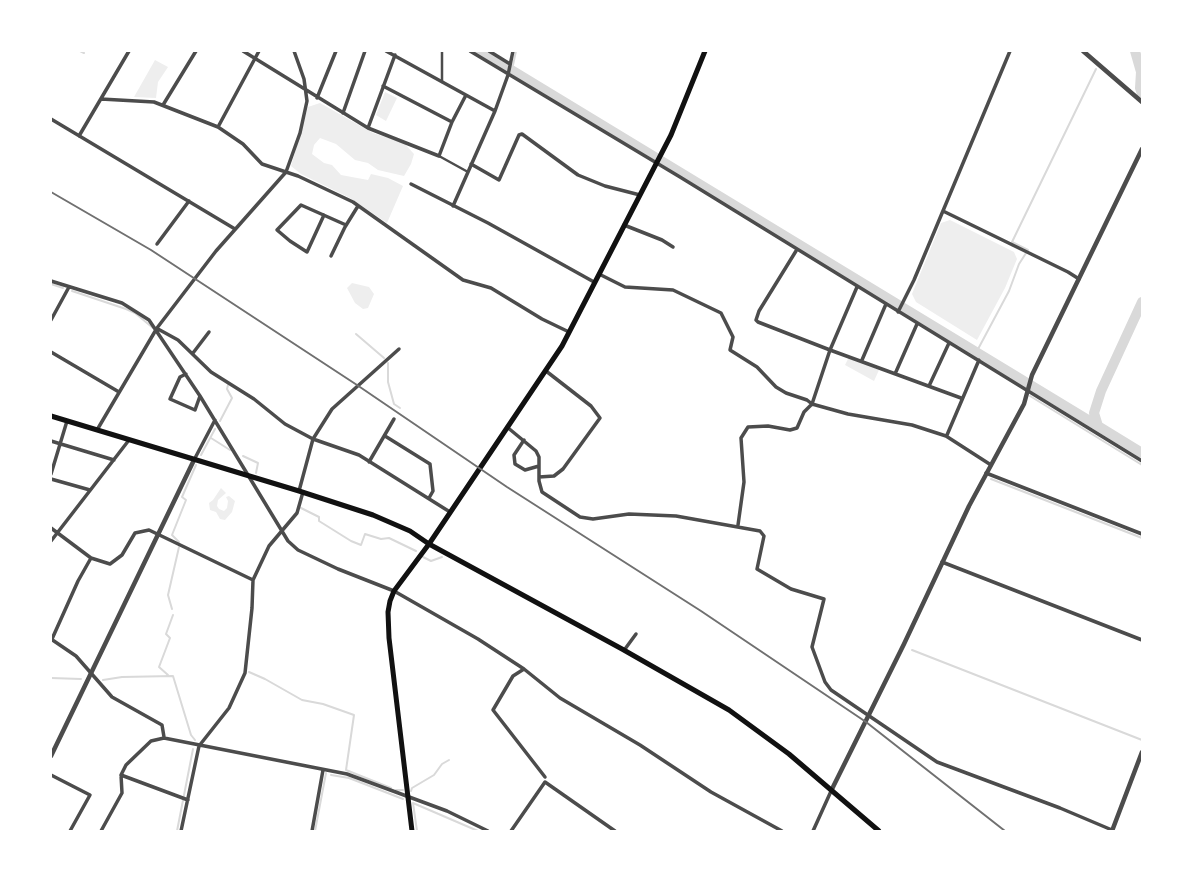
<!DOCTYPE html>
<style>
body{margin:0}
#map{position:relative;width:1193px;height:882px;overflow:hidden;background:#fff;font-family:Raleway,sans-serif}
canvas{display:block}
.frame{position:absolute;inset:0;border:52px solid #fff;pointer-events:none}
</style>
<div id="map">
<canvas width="1193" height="882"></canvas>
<div class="frame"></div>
</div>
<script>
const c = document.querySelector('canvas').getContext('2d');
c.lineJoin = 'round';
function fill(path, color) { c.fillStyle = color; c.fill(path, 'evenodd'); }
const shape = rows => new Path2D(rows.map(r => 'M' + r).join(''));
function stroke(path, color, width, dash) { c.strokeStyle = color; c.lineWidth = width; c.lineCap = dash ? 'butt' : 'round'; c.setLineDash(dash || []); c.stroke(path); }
const green = shape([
 [155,60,168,67,158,82,156,98,134,97],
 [385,92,397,98,386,121,376,115],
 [320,103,373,133,404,143,414,154,411,164,404,176,378,170,368,163,355,160,336,144,320,138,314,145,312,154,324,163,332,165,341,175,368,180,371,174,388,178,403,186,387,223,350,198,301,174,291,166,308,107],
 [950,220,1014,252,1017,259,1005,288,977,340,916,302,912,294,941,223],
 [352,283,369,287,374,294,368,308,363,309,355,303,347,288],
 [849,357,879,370,874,381,845,365],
 [221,488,226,493,218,500,217,506,219,509,224,511,227,508,228,501,226,497,229,496,235,501,232,512,225,520,220,519,216,512,210,510,209,503,213,500]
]);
const stream = shape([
 [80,51,84,53],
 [513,65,516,51],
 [513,72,513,71],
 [51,284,63,288],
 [72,291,126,309,135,313,153,328],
 [356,334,384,358],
 [977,351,1009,291,1019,264,1028,250,1012,242,1096,69],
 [388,363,388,382,394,404,400,408],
 [1030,396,1142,465],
 [220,421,232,398,227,389,228,385],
 [211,438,230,450],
 [201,455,215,429],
 [243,456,258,463,256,473],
 [991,479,1142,538],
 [301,508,319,517,319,521,351,541,361,545,365,534,381,539,389,538,416,551],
 [179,542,172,535,186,500,182,497,196,465],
 [423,557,431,561,442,557],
 [172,609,168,595,179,547],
 [912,650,1142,740],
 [249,672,265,679,302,700,323,704,354,715,346,770,391,788],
 [168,675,159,667,170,638,166,634,173,615],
 [51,678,81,679],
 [103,680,122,677,173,676,191,735,195,740],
 [331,775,349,778,403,799],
 [396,790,403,790],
 [411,791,412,788,434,775,442,764,449,760],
 [177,831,193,749],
 [315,831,326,773],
 [417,831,413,803,478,831]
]);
const river = shape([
 [480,51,1098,426],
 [1135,51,1141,72,1140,88,1142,94],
 [1142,302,1101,391,1094,413,1098,426,1142,453]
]);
const pedestrian = shape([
 [442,82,442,51],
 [439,156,468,172]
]);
const minor = shape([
 [243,51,368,128,439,156,452,122,466,95],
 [386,51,495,111],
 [470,51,680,177,1142,461],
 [489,51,510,64],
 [383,86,452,122],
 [317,98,336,51],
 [101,99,154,102,218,127,243,144,262,164,298,176,353,202,463,280,491,288,542,319,569,332],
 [163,105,196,51],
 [343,113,365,51],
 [51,119,235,229],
 [218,127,259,51],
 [368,128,395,55],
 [79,136,129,51],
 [471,164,499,180,519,135,522,134,578,175,605,186,640,195],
 [411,184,488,223,594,282],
 [453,206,495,111,508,75,513,51],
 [943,211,1068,272,1079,279],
 [324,215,307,252,290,241,277,230,301,205,346,225],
 [624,225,662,240,673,247],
 [157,244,189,201],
 [796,251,759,311,756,320,758,322,830,350,857,287],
 [331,256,345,227,358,206],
 [599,274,625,287,673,290,721,313,733,337,730,350,757,367,776,387,786,393,807,400,812,404,848,414,912,425,946,436,991,465],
 [51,281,122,303,149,320,200,396,288,541,298,550,338,569,394,591,478,639,524,669,560,698,640,745,711,792,782,831],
 [898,312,914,280,1010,51],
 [51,320,69,287],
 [158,329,178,340,211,372,254,399,285,424,313,439,359,455,450,512],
 [51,352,119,392],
 [193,353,209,332],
 [862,360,886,304],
 [186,374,180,377,170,399,195,410,200,396],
 [895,374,917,324],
 [929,386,949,343],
 [507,427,536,451,539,457,539,481,542,492,580,517,593,519,629,514,676,516,760,531,764,536,757,569,791,589,824,599,812,647,825,682,831,690,937,762,1060,808,1112,830],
 [97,430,157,328,216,251,286,172,300,133,307,101,304,79,294,51],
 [947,435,979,360],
 [385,436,430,464,433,491,429,498],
 [524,440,514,455,515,464,525,470,539,466],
 [51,441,114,460],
 [194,460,215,420],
 [369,462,394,419],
 [986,473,1142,534],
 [51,474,67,421],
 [539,477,554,476,563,469,600,418,591,406,546,371],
 [51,479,90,490],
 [299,491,313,439,332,409,399,349],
 [738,525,744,482,741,438,748,427,768,426,790,430,797,428,804,412,812,404,830,350,961,398],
 [51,528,91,558,110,564,122,555,135,533,149,530,253,580],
 [51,541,129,440],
 [942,562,1142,640],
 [51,639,76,656,112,697,162,725,164,737],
 [52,639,78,581,91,558],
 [625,649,636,634],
 [524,669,513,676,493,710,545,777],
 [51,775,90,795,70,831],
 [121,775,188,800],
 [101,831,122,793,121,775,126,765,151,741,164,738,347,774,447,811,488,831],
 [181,831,199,746,229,708,245,673,252,608,253,580,269,546,297,513,303,492],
 [312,831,323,770],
 [511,831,545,782,615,831],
 [813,831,832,789]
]);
const tertiary = shape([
 [1083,51,1142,102],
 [51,756,194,460],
 [832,789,904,644,969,506,1024,404,1032,375,1142,149],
 [1112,831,1142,752]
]);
const secondary = shape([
 [412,831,389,638,388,612,390,601,394,591,429,544,562,346,671,135,705,51]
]);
const primary = shape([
 [51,416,299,491,373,515,410,531,429,544,622,649,729,710,789,754,879,831]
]);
const rail = shape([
 [51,192,151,250,357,385,507,487,701,611,866,722,1005,831]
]);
fill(green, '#eee');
stroke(stream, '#d9d9d9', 2);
stroke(river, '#d9d9d9', 10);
stroke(pedestrian, '#4c4c4c', 2.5);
stroke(minor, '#4c4c4c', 3.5);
stroke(tertiary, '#4c4c4c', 4.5);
stroke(secondary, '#111', 5);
stroke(primary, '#111', 5);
stroke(rail, '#707070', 2);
</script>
